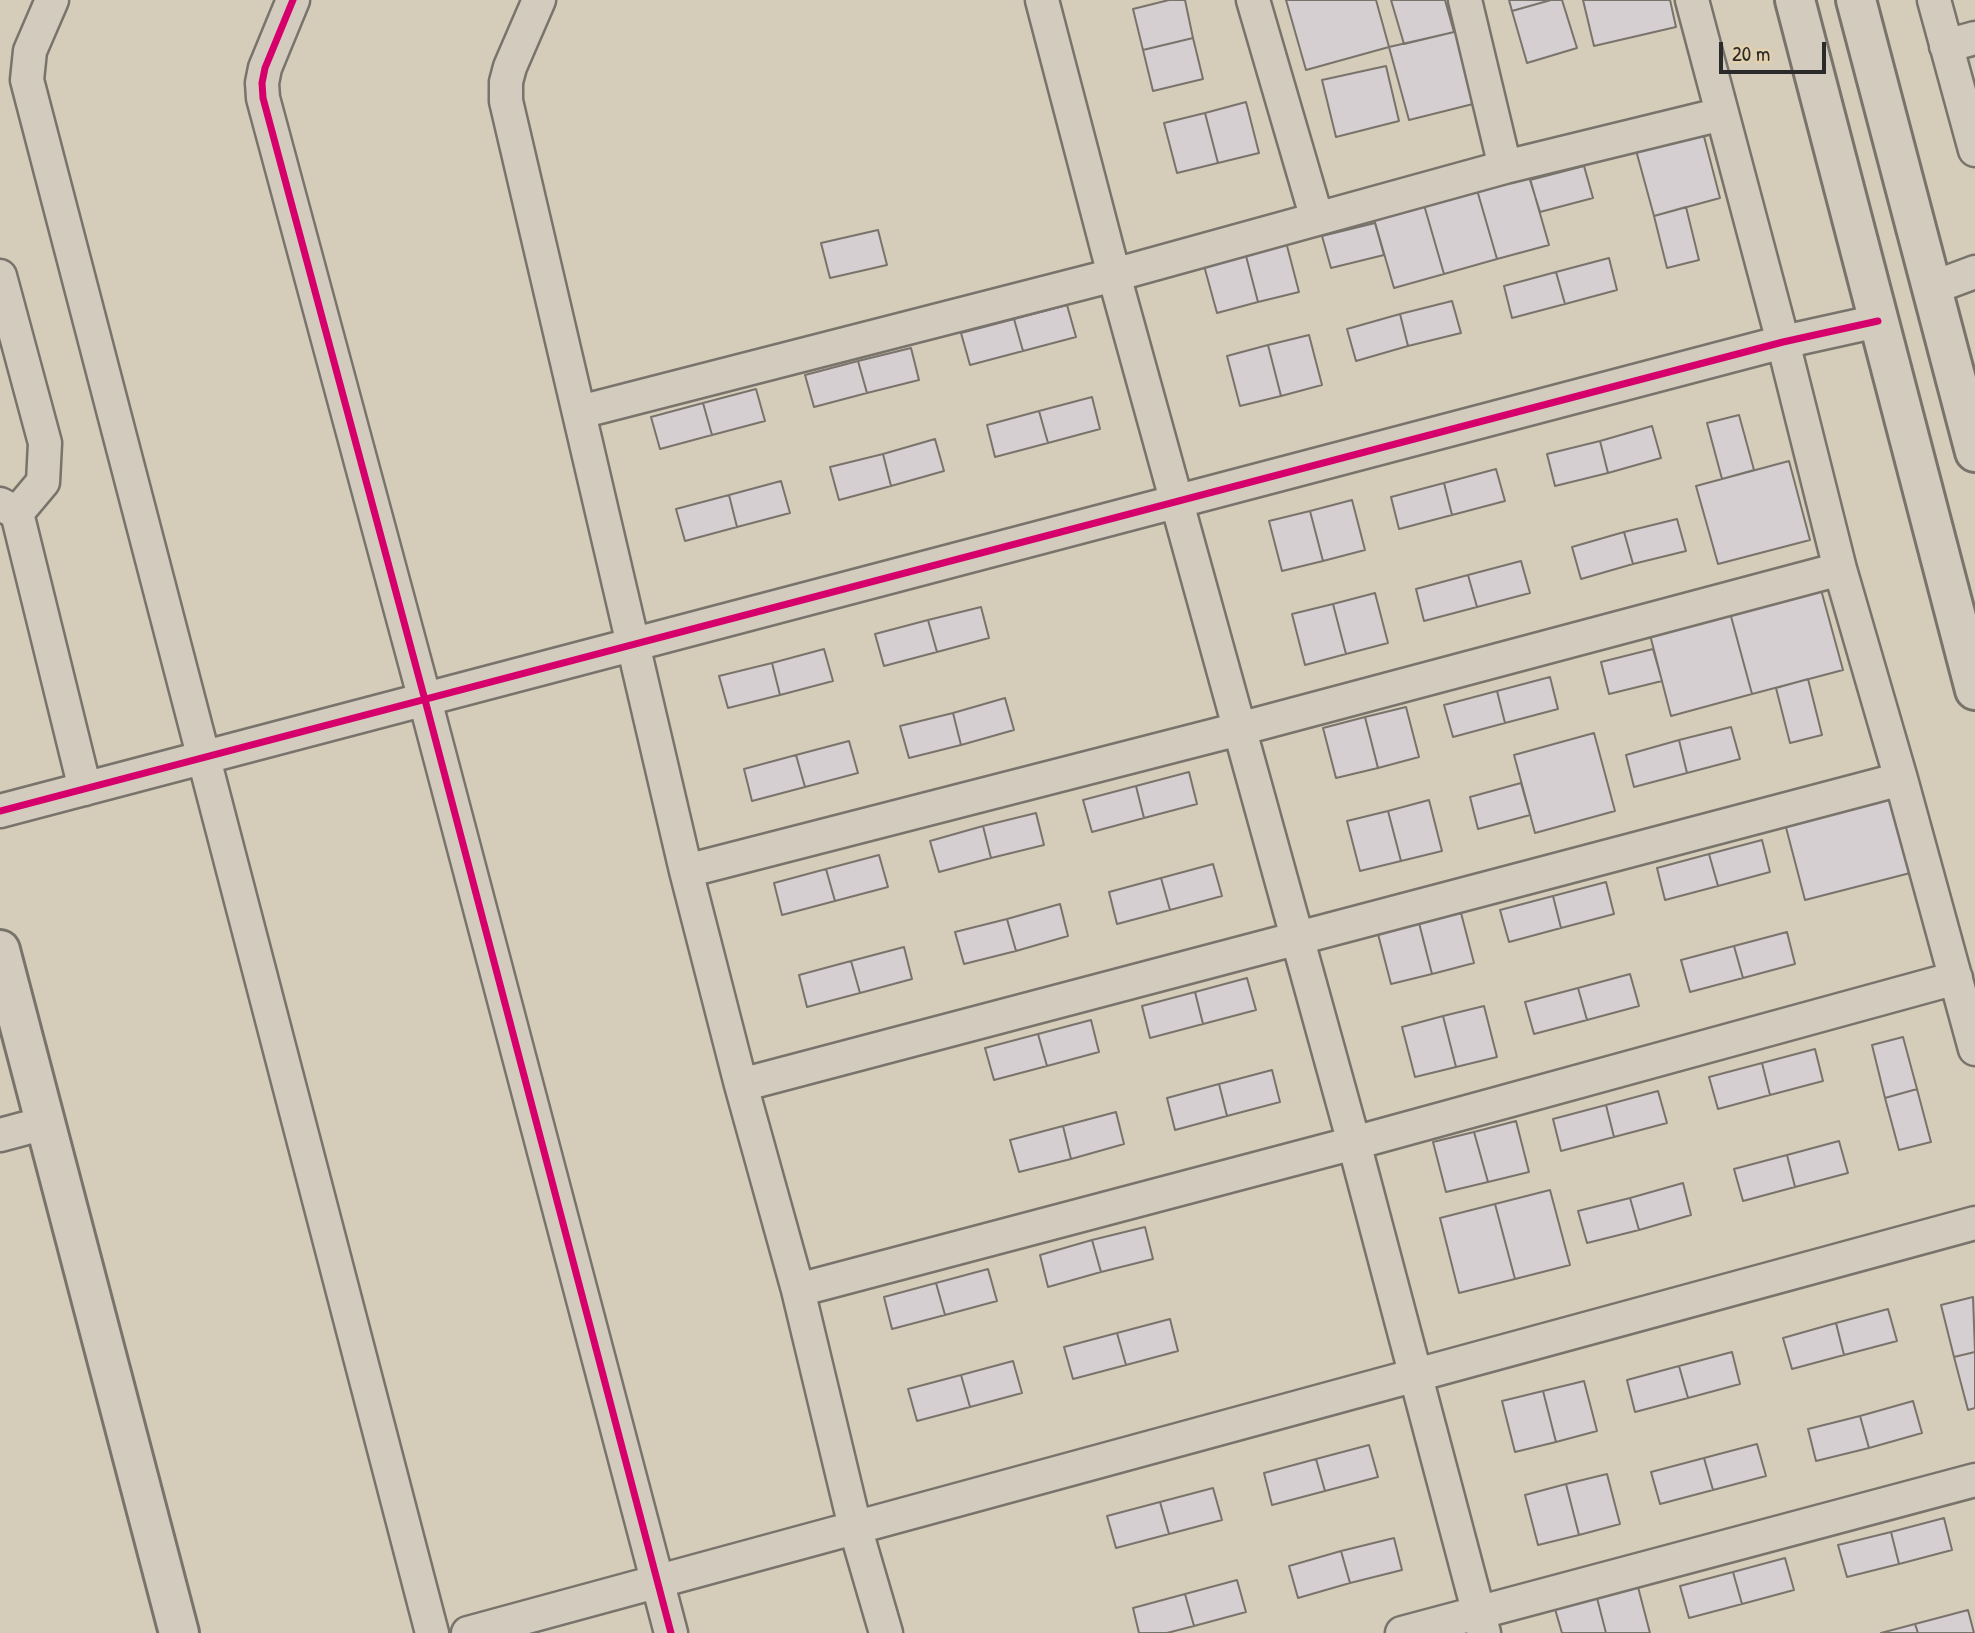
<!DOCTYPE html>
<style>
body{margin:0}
#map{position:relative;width:1975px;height:1633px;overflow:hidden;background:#d6ccba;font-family:"Patrick Hand",sans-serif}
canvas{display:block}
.scale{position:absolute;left:1719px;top:42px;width:107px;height:32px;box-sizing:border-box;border:4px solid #2b2b2b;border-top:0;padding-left:9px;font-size:21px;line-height:24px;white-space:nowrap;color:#2b2b2b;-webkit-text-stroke:5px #e2d0ae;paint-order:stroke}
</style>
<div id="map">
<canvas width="1975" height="1633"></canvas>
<div class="scale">20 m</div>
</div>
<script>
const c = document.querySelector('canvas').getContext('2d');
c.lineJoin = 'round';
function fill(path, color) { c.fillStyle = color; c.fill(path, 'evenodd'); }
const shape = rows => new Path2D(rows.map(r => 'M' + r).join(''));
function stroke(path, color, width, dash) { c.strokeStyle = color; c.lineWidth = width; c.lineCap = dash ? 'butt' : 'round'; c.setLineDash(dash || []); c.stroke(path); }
const building = shape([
 [1169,0,1185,0,1193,38,1143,50,1133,9,1169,0],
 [1286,0,1376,0,1389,47,1306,70,1286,0],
 [1391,0,1445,0,1454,32,1404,44,1391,0],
 [1509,0,1551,0,1512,11,1509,0],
 [1551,0,1562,0,1577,48,1527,63,1512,11,1551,0],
 [1583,0,1670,0,1676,27,1594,46,1583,0],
 [1463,30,1481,102,1409,120,1389,47,1463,30],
 [1193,38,1203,79,1153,91,1143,50,1193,38],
 [1386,66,1399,121,1336,137,1322,80,1386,66],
 [1246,102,1259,153,1218,163,1205,113,1246,102],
 [1205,113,1218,163,1177,173,1164,123,1205,113],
 [1701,125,1720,198,1654,216,1634,143,1701,125],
 [1584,166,1593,198,1540,212,1530,180,1584,166],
 [1527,168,1549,245,1497,259,1475,183,1527,168],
 [1475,183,1497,259,1444,274,1422,198,1475,183],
 [1422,198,1444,274,1394,288,1372,212,1422,198],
 [1686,207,1699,260,1667,268,1654,216,1686,207],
 [1375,223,1384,255,1331,268,1322,236,1375,223],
 [878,230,887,265,830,278,821,243,878,230],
 [1286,242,1299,292,1258,302,1245,252,1286,242],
 [1245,252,1258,302,1217,313,1203,262,1245,252],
 [1609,258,1617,290,1565,304,1556,272,1609,258],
 [1556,272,1565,304,1512,318,1504,286,1556,272],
 [1452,301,1461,333,1408,346,1400,314,1452,301],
 [1067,305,1076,337,1023,351,1014,319,1067,305],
 [1400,314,1408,346,1356,361,1347,329,1400,314],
 [1014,319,1023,351,970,365,961,333,1014,319],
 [1309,335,1322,385,1281,396,1268,345,1309,335],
 [1268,345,1281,396,1240,406,1227,356,1268,345],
 [911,348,919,380,867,393,858,361,911,348],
 [858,361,867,393,814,407,805,375,858,361],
 [756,389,765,421,712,435,703,403,756,389],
 [1092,397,1100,429,1048,443,1039,411,1092,397],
 [703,403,712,435,660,449,651,417,703,403],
 [1039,411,1048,443,995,457,987,425,1039,411],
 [1739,415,1754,470,1722,479,1707,423,1739,415],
 [1652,426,1661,458,1608,473,1600,441,1652,426],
 [935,439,944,471,891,486,883,454,935,439],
 [1600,441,1608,473,1555,486,1547,454,1600,441],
 [883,454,891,486,839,500,830,467,883,454],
 [1789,461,1810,540,1718,564,1696,486,1789,461],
 [1496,469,1505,501,1452,515,1444,483,1496,469],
 [781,481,790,513,737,527,729,495,781,481],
 [1444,483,1452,515,1399,529,1391,497,1444,483],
 [729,495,737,527,685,541,676,509,729,495],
 [1352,500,1365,550,1323,561,1310,511,1352,500],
 [1310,511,1323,561,1282,571,1269,521,1310,511],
 [1677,519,1686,551,1633,564,1624,532,1677,519],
 [1624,532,1633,564,1581,579,1572,547,1624,532],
 [1521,561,1530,593,1477,607,1468,575,1521,561],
 [1468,575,1477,607,1424,621,1416,589,1468,575],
 [1820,586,1843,670,1752,694,1729,609,1820,586],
 [1375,593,1388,643,1346,654,1333,604,1375,593],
 [1333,604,1346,654,1305,665,1292,614,1333,604],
 [981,607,989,638,937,652,928,620,981,607],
 [1729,609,1752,694,1671,716,1649,631,1729,609],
 [928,620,937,652,884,666,875,634,928,620],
 [824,649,833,681,780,695,772,663,824,649],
 [1653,649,1662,681,1609,694,1601,662,1653,649],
 [772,663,780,695,728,708,719,676,772,663],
 [1550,677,1558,709,1505,723,1497,691,1550,677],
 [1808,679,1822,735,1790,743,1776,688,1808,679],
 [1497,691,1505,723,1453,737,1444,705,1497,691],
 [1005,698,1014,730,961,745,953,713,1005,698],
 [1406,707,1419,757,1378,768,1365,717,1406,707],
 [953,713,961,745,909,758,900,726,953,713],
 [1365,717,1378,768,1336,778,1323,728,1365,717],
 [1731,727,1740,759,1687,773,1679,740,1731,727],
 [1594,733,1615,811,1535,833,1514,755,1594,733],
 [1679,740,1687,773,1634,787,1626,755,1679,740],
 [849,741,858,773,805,787,796,755,849,741],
 [796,755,805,787,752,801,744,769,796,755],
 [1189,772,1197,804,1144,818,1136,786,1189,772],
 [1521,783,1530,815,1478,829,1470,797,1521,783],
 [1136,786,1144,818,1092,832,1083,800,1136,786],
 [1896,787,1918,871,1805,900,1783,816,1896,787],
 [1429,800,1442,851,1401,861,1388,811,1429,800],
 [1388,811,1401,861,1360,871,1347,821,1388,811],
 [1036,813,1044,845,991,858,983,826,1036,813],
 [983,826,991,858,939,872,930,841,983,826],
 [1762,840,1770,872,1718,886,1709,854,1762,840],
 [1709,854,1718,886,1665,900,1657,868,1709,854],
 [879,855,888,887,835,901,826,869,879,855],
 [1213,864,1222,896,1170,910,1161,878,1213,864],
 [826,869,835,901,782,915,774,883,826,869],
 [1161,878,1170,910,1117,924,1109,892,1161,878],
 [1606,882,1614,914,1561,928,1553,896,1606,882],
 [1553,896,1561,928,1509,942,1500,910,1553,896],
 [1060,904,1068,936,1016,951,1007,919,1060,904],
 [1461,913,1474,963,1432,974,1419,923,1461,913],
 [1007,919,1016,951,964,964,955,932,1007,919],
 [1419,923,1432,974,1391,984,1378,934,1419,923],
 [1787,932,1795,964,1743,978,1734,946,1787,932],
 [1734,946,1743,978,1690,992,1681,960,1734,946],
 [904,947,912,979,860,993,851,961,904,947],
 [851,961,860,993,807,1007,799,975,851,961],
 [1630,974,1639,1006,1587,1020,1578,988,1630,974],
 [1247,978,1256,1010,1203,1024,1195,992,1247,978],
 [1578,988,1587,1020,1534,1034,1525,1002,1578,988],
 [1195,992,1203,1024,1150,1038,1142,1006,1195,992],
 [1484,1006,1497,1057,1456,1067,1443,1016,1484,1006],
 [1443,1016,1456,1067,1415,1077,1402,1027,1443,1016],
 [1091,1020,1099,1052,1047,1066,1038,1034,1091,1020],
 [1038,1034,1047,1066,994,1080,985,1048,1038,1034],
 [1903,1037,1917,1089,1885,1098,1872,1045,1903,1037],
 [1815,1049,1823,1081,1770,1095,1762,1063,1815,1049],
 [1762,1063,1770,1095,1718,1109,1709,1077,1762,1063],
 [1272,1070,1280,1102,1227,1116,1219,1084,1272,1070],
 [1219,1084,1227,1116,1175,1130,1167,1098,1219,1084],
 [1917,1089,1931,1142,1899,1150,1885,1098,1917,1089],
 [1658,1091,1667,1123,1614,1137,1606,1105,1658,1091],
 [1606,1105,1614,1137,1561,1151,1553,1119,1606,1105],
 [1116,1112,1124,1144,1071,1159,1063,1126,1116,1112],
 [1516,1121,1529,1172,1488,1182,1474,1132,1516,1121],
 [1063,1126,1071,1159,1019,1172,1010,1140,1063,1126],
 [1474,1132,1488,1182,1446,1192,1433,1142,1474,1132],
 [1839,1141,1848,1173,1795,1187,1787,1155,1839,1141],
 [1787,1155,1795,1187,1743,1201,1734,1169,1787,1155],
 [1683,1183,1691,1215,1639,1230,1630,1198,1683,1183],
 [1550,1190,1570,1265,1515,1279,1495,1204,1550,1190],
 [1630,1198,1639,1230,1587,1243,1578,1211,1630,1198],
 [1495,1204,1515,1279,1459,1293,1440,1218,1495,1204],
 [1145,1227,1153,1259,1101,1272,1092,1240,1145,1227],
 [1092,1240,1101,1272,1048,1287,1040,1255,1092,1240],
 [988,1269,997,1301,945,1315,936,1283,988,1269],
 [936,1283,945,1315,892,1329,884,1297,936,1283],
 [1973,1297,1975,1352,1954,1357,1941,1305,1973,1297],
 [1888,1309,1897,1341,1844,1355,1836,1323,1888,1309],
 [1170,1319,1178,1351,1126,1365,1117,1333,1170,1319],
 [1836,1323,1844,1355,1792,1369,1783,1338,1836,1323],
 [1117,1333,1126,1365,1073,1379,1064,1347,1117,1333],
 [1732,1352,1740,1384,1688,1398,1679,1366,1732,1352],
 [1975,1352,1975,1408,1968,1410,1954,1357,1975,1352],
 [1013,1361,1022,1393,970,1407,961,1375,1013,1361],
 [1679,1366,1688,1398,1635,1412,1627,1380,1679,1366],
 [961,1375,970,1407,917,1421,908,1389,961,1375],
 [1584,1381,1597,1431,1556,1442,1543,1391,1584,1381],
 [1543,1391,1556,1442,1515,1452,1502,1401,1543,1391],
 [1913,1401,1922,1433,1869,1448,1860,1416,1913,1401],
 [1860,1416,1869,1448,1816,1461,1808,1429,1860,1416],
 [1757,1444,1766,1476,1713,1490,1704,1458,1757,1444],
 [1369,1445,1378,1477,1325,1491,1316,1459,1369,1445],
 [1704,1458,1713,1490,1660,1504,1651,1472,1704,1458],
 [1316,1459,1325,1491,1272,1505,1264,1473,1316,1459],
 [1607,1474,1620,1524,1579,1535,1566,1484,1607,1474],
 [1566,1484,1579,1535,1538,1545,1525,1495,1566,1484],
 [1213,1488,1222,1520,1169,1534,1160,1502,1213,1488],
 [1160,1502,1169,1534,1116,1548,1107,1516,1160,1502],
 [1944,1518,1952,1550,1899,1564,1891,1532,1944,1518],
 [1891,1532,1899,1564,1847,1577,1838,1545,1891,1532],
 [1394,1538,1402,1570,1350,1583,1341,1551,1394,1538],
 [1341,1551,1350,1583,1298,1598,1289,1566,1341,1551],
 [1785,1558,1794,1590,1742,1604,1733,1572,1785,1558],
 [1733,1572,1742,1604,1689,1618,1680,1586,1733,1572],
 [1237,1580,1246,1612,1194,1626,1185,1594,1237,1580],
 [1638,1587,1650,1633,1606,1633,1597,1598,1638,1587],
 [1185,1594,1194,1626,1167,1633,1139,1633,1133,1608,1185,1594],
 [1597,1598,1606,1633,1562,1633,1555,1609,1597,1598],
 [1968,1610,1974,1633,1918,1633,1915,1624,1968,1610],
 [1915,1624,1918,1633,1881,1633,1915,1624]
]);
const minor = shape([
 [52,0,30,51,27,80,432,1633],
 [293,0,265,68,262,83,263,98,425,700,671,1633],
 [539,0,510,67,506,82,506,101,686,871,741,1085,798,1290,855,1527,886,1633],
 [1042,0,1114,275,1354,1143,1484,1633],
 [1253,0,1317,219],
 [1465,0,1505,167],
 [1692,0,1783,342,1840,569,1901,779,1975,1049],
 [1934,0,1975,150],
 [1946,46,1975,38],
 [0,276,45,443,43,482,17,513],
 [1932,288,1975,272],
 [580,412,1114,275,1505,167,1722,114],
 [0,504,17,513,85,789],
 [0,811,1783,342,1878,321],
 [686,871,1239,729,1840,569],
 [741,1085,1901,779],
 [0,1135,45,1123],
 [798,1290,1354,1143,1956,978],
 [468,1633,1975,1223],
 [1402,1633,1975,1480]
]);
const tertiary = shape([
 [1795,0,1975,690],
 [1856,0,1975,452],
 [0,950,179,1633]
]);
const cycleway = shape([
 [293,0,265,68,262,83,263,98,425,700,671,1633],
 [0,811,1783,342,1878,321]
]);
fill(building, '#d5cfd1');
stroke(building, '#78736b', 2);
stroke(minor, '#78736b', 37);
stroke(tertiary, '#78736b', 44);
stroke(minor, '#d2cbbe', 32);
stroke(tertiary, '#d2cbbe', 38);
stroke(cycleway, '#d6006c', 7);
</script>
